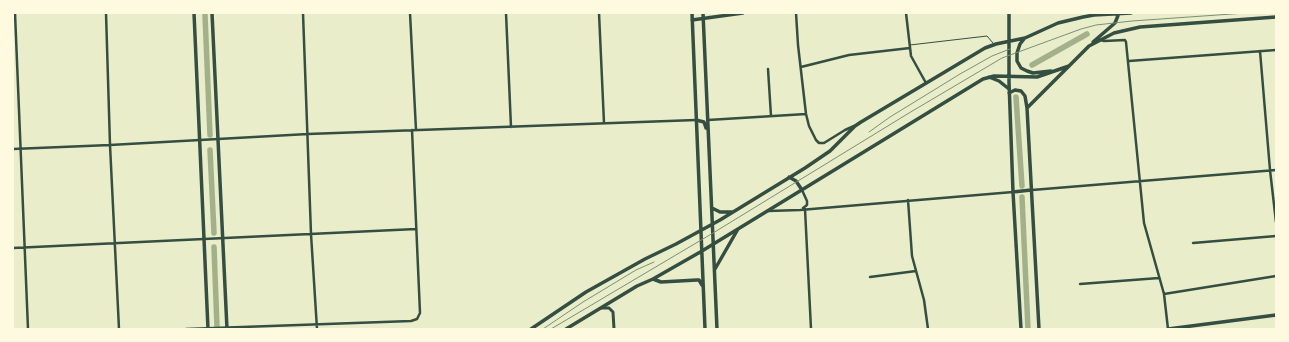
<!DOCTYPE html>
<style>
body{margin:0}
#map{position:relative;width:1289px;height:342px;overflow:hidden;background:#e9edc9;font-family:Ubuntu,sans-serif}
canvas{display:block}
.frame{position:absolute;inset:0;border:14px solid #fefae0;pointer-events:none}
</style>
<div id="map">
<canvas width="1289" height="342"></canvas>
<div class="frame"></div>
</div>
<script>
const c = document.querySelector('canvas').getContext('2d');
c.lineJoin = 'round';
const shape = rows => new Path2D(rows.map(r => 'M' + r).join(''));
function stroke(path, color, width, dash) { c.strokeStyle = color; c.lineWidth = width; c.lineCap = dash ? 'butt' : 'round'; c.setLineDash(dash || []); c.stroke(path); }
const canal = shape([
 [205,15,210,135],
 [1032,65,1087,34],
 [1016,97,1022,186],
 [210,150,214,233],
 [1022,197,1028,329],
 [214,247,217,327]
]);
const service = shape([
 [910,45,987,36,993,43]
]);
const minor = shape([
 [15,13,28,329],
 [106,13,110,145,119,329],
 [303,13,311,234,317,329],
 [410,13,416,130],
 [506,13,511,127],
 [599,13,604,123],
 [796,13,798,45,806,114,809,126,816,140,819,143,824,143,845,130,854,126],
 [906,13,911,56,926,83],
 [1101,40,1104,41,1125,40,1126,42,1144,223,1164,294,1168,329],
 [1260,51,1270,170,1276,222],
 [1129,61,1276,50],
 [801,67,849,55,910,48],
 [768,69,771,116],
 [708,120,806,114],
 [13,149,110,145,308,134,696,120],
 [802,190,807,201,807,205,803,208],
 [1032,190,1276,170],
 [908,200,912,256,924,300,928,329],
 [805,209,811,329],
 [768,211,800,210,1013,192],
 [1193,243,1276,236],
 [13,248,416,229],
 [870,277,916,271],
 [1080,284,1159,278],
 [1164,294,1276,276],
 [186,329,411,321,417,319,420,313,412,130]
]);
const tertiary = shape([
 [602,308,609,308,613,312,614,329]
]);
const secondary = shape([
 [194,13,208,329],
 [212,13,227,329],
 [692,13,705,329],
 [703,13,717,329],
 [1009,13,1009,82,1013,192,1021,329],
 [692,20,743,13],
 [1024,39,1020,44,1017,53,1017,61,1021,68,1027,71,1033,73,1051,71],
 [1093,42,1115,23,1119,13],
 [989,77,999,81,1009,89],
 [1009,93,1015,90,1021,91,1025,96,1027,108,1039,329],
 [1027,108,1089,46,1114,33,1140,27,1276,17],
 [696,120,704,122,706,128],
 [789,177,796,181,802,190],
 [1013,192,1031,190],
 [712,208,720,212,732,212],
 [715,269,738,229],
 [653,279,661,282,697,280,699,280,702,285],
 [531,329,586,292,645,259,676,244,720,220,805,168,830,151,855,126,861,122,985,48,996,44,1025,38,1058,23,1083,17,1094,15,1131,13],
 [566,329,637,286,653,279,702,251,983,79,994,76,1037,77,1069,66],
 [1168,329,1276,315]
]);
const tram = shape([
 [869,132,890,117,960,74,992,56,1010,49],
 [543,329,583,302,636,270,654,262],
 [551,329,713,233,909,113,1002,58,1081,29,1096,25,1132,21,1246,13]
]);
stroke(canal, '#a3b18a', 5.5);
stroke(service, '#344e41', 1);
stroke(minor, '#344e41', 2.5);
stroke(tertiary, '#344e41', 3);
stroke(secondary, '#344e41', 3.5);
stroke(tram, '#7c8e77', 1);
</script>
